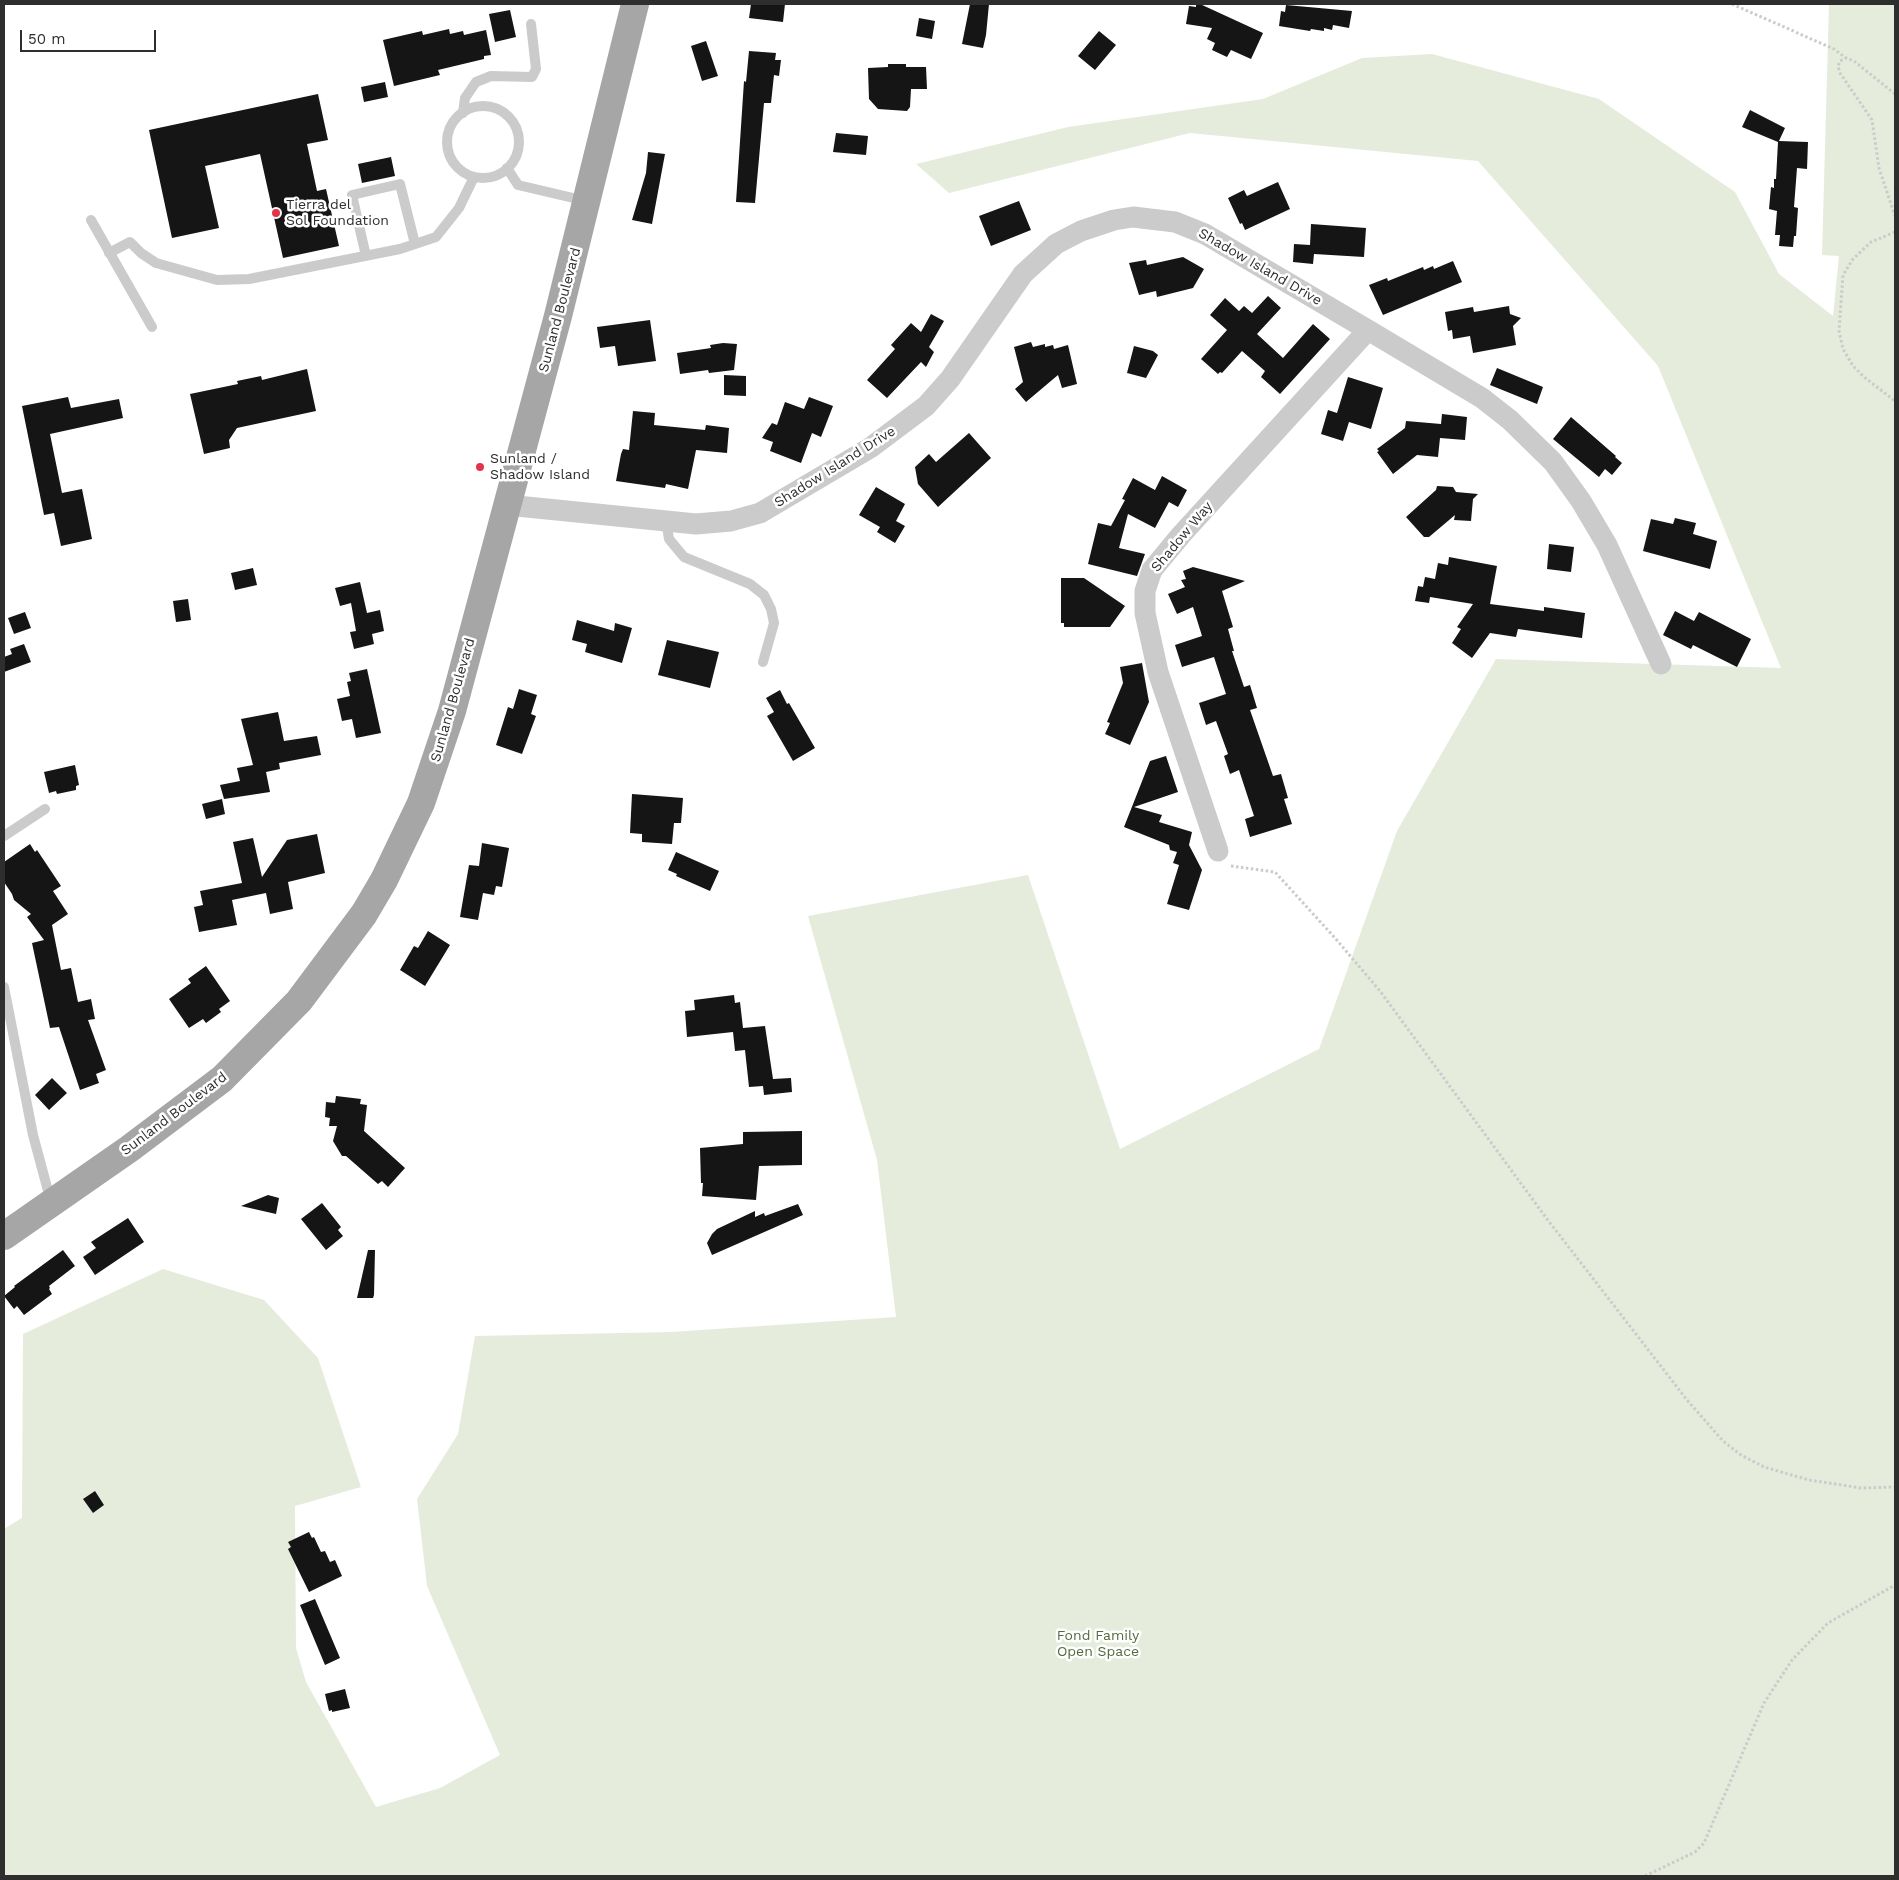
<!DOCTYPE html>
<style>
body{margin:0}
#map{position:relative;width:1899px;height:1880px;overflow:hidden;background:#fff;font-family:"Work Sans",sans-serif}
canvas{display:block}
.frame{position:absolute;inset:0;border:5px solid #2e2e2e;pointer-events:none}
.scale{position:absolute;left:20px;top:30px;width:136px;height:22px;box-sizing:border-box;border:2px solid #2e2e2e;border-top:0;padding-left:6px;font-size:15px;line-height:18px;white-space:nowrap;color:#2e2e2e;-webkit-text-stroke:4px #fff;paint-order:stroke}
</style>
<div id="map">
<canvas width="1899" height="1880"></canvas>
<div class="frame"></div>
<div class="scale">50 m</div>
</div>
<script>
const c = document.querySelector('canvas').getContext('2d');
c.lineJoin = 'round';
function fill(path, color) { c.fillStyle = color; c.fill(path, 'evenodd'); }
const shape = rows => new Path2D(rows.map(r => 'M' + r).join(''));
function stroke(path, color, width, dash) { c.strokeStyle = color; c.lineWidth = width; c.lineCap = dash ? 'butt' : 'round'; c.setLineDash(dash || []); c.stroke(path); }
function label(font, color, halo, rows, align = 'center') {
  c.font = font + ' "Work Sans",sans-serif'; c.lineWidth = 5; c.setLineDash([]); c.textBaseline = 'middle'; c.strokeStyle = halo; c.fillStyle = color; for (const [text, x, y, turn = 0] of rows) {
    c.save(); c.translate(x, y); c.rotate((+turn || 0) * Math.PI / 180); c.textAlign = isNaN(turn) ? turn : align; if (halo) c.strokeText(text, 0, 0); c.fillText(text, 0, 0); c.restore();
  }
}
const green = shape([
 [1829,4,1895,4,1895,1876,4,1876,4,1529,22,1518,23,1334,163,1269,264,1300,318,1358,361,1487,295,1506,296,1648,306,1682,376,1807,440,1788,500,1755,427,1586,417,1499,458,1434,475,1336,671,1332,896,1317,877,1160,808,916,1028,875,1120,1149,1319,1049,1397,831,1496,659,1781,668,1658,366,1478,161,1190,133,949,193,916,164,1068,127,1263,99,1362,58,1432,54,1599,99,1735,192,1779,274,1833,316,1839,256,1822,255]
]);
const building = shape([
 [751,4,785,4,783,22,749,18],
 [970,4,989,4,986,35,983,48,962,44],
 [1196,4,1200,4,1263,33,1251,59,1231,50,1227,57,1212,50,1215,43,1207,39,1212,28,1186,24,1189,6,1196,7],
 [1286,5,1352,11,1349,28,1333,25,1332,30,1324,28,1324,31,1311,29,1310,31,1279,26,1281,11,1285,12],
 [510,10,516,37,495,42,489,14],
 [919,18,935,21,932,39,916,36],
 [449,29,450,34,463,31,464,35,486,30,491,55,484,56,484,59,438,70,440,75,394,86,383,40,422,31,423,35],
 [1099,31,1116,45,1095,70,1078,56],
 [706,41,718,76,702,81,691,46],
 [749,51,776,53,775,60,781,60,779,76,774,75,771,103,764,103,755,203,736,202,744,81,746,82],
 [888,64,906,64,906,67,926,67,927,89,911,89,910,107,907,111,878,109,869,99,868,68,888,67],
 [385,82,388,97,364,102,361,87],
 [318,94,328,140,307,144,317,191,326,189,339,246,283,258,260,154,205,166,219,228,172,238,149,130],
 [1750,110,1785,128,1779,141,1808,142,1807,169,1797,168,1794,207,1798,208,1796,236,1794,236,1793,247,1779,246,1780,235,1775,235,1777,211,1769,209,1771,187,1774,188,1774,179,1776,179,1778,142,1742,127],
 [836,133,868,136,866,155,833,152],
 [648,152,665,154,652,224,632,220,646,173],
 [391,157,395,176,362,183,358,164],
 [1278,182,1290,209,1245,230,1242,223,1240,224,1228,198,1244,190,1247,196],
 [1019,201,1031,230,991,246,979,216],
 [1311,224,1366,228,1364,257,1314,254,1313,264,1293,262,1294,244,1310,245],
 [1183,257,1204,269,1193,288,1157,297,1156,291,1139,295,1129,263,1146,260,1147,265],
 [1453,261,1462,282,1383,315,1369,285,1387,278,1388,281,1423,267,1424,270,1433,266,1434,269],
 [1268,296,1281,308,1257,334,1283,358,1313,324,1330,339,1280,394,1261,377,1265,371,1242,351,1222,373,1220,372,1218,374,1201,359,1227,330,1210,315,1225,298,1239,311,1244,306,1252,313],
 [1509,306,1510,314,1521,318,1513,326,1516,345,1473,353,1470,336,1453,339,1452,330,1448,331,1445,312,1473,307,1474,312],
 [931,314,944,321,929,347,934,352,926,367,921,362,887,398,867,380,895,349,891,345,911,323,921,332],
 [650,320,656,361,618,366,615,346,600,348,597,327],
 [1031,342,1033,347,1045,344,1045,347,1053,345,1054,349,1068,345,1077,384,1062,388,1058,375,1026,402,1015,389,1023,382,1014,347],
 [723,343,737,344,734,370,709,373,708,370,680,374,677,353,711,348,710,345],
 [1134,346,1153,351,1158,355,1146,378,1127,373],
 [1497,368,1543,387,1537,404,1490,385],
 [307,369,316,411,237,428,229,440,230,448,204,454,190,394,238,384,237,381,261,376,262,380],
 [724,375,746,376,746,396,724,395],
 [1348,377,1383,388,1371,429,1349,422,1343,441,1321,434,1328,410,1337,413],
 [68,397,71,408,119,399,123,418,50,434,62,493,82,489,92,539,61,546,54,513,44,515,22,406],
 [809,397,833,406,821,437,812,433,801,463,770,451,773,442,762,438,772,423,777,425,785,402,804,409],
 [633,411,655,413,654,425,705,430,706,425,729,428,727,453,696,450,688,489,666,484,665,488,616,481,621,454,623,449,629,450],
 [1442,414,1467,417,1465,440,1440,438,1438,457,1417,455,1393,474,1377,452,1379,451,1377,449,1405,428,1406,421,1441,424],
 [1571,417,1616,456,1615,457,1622,463,1612,475,1605,469,1599,477,1553,439],
 [969,433,991,458,938,507,918,484,915,467,929,454,936,462],
 [1162,476,1187,490,1178,507,1169,502,1155,528,1128,514,1119,548,1145,554,1137,576,1088,564,1098,523,1111,526,1125,500,1122,499,1133,478,1155,490],
 [1437,486,1453,487,1456,492,1478,494,1473,499,1471,521,1454,520,1455,515,1429,537,1424,537,1406,517,1436,490],
 [876,487,905,504,896,521,905,526,895,543,877,532,880,527,859,515],
 [1675,518,1696,523,1693,534,1717,541,1710,569,1643,551,1651,519,1673,524],
 [1549,544,1574,547,1571,572,1547,569],
 [1449,557,1497,566,1490,604,1544,611,1544,607,1585,613,1582,638,1518,629,1516,637,1490,633,1472,658,1452,643,1461,629,1457,627,1473,604,1430,597,1429,603,1415,601,1418,586,1423,587,1425,577,1435,579,1438,563,1448,565],
 [1193,567,1245,581,1222,591,1233,627,1228,629,1234,651,1232,651,1244,687,1250,685,1257,708,1250,710,1273,776,1281,774,1288,798,1284,799,1292,824,1250,837,1245,819,1254,816,1239,770,1230,774,1224,756,1228,754,1216,721,1206,725,1199,703,1226,694,1214,657,1182,667,1175,645,1202,636,1193,607,1177,614,1168,594,1185,587,1181,580,1186,579,1183,571],
 [253,568,257,585,235,590,231,573],
 [1061,578,1084,578,1125,606,1110,627,1064,627,1064,623,1061,623],
 [360,582,367,613,380,610,384,631,372,634,374,644,354,649,350,632,356,631,351,603,340,606,335,588],
 [188,599,191,620,176,622,173,601],
 [1675,611,1694,621,1699,612,1751,639,1737,667,1693,645,1691,649,1663,635],
 [25,612,31,628,14,634,8,618],
 [577,620,614,631,615,623,632,628,622,663,585,652,587,644,572,640],
 [667,640,719,652,710,688,658,675],
 [24,644,31,662,4,672,4,657,12,654,10,649],
 [1142,663,1149,702,1130,745,1105,734,1110,723,1107,722,1123,683,1120,667],
 [367,669,381,733,356,738,352,719,342,721,337,699,350,696,347,682,351,681,349,673],
 [519,689,537,695,531,714,536,716,522,754,496,745,508,707,513,709],
 [780,690,787,704,789,703,815,748,793,761,767,716,774,712,766,698],
 [278,712,284,741,317,736,321,755,279,763,280,769,266,772,270,792,224,799,220,785,240,781,237,768,253,765,241,719],
 [1166,756,1178,792,1134,807,1162,815,1159,822,1192,832,1189,845,1202,870,1189,910,1167,904,1179,865,1173,863,1177,852,1170,850,1169,845,1124,827,1150,761],
 [75,765,79,785,76,786,76,790,57,794,56,791,49,793,44,772],
 [632,794,683,798,681,823,674,823,672,844,642,842,642,834,630,833],
 [222,799,225,814,206,819,202,804],
 [317,834,325,873,288,882,293,909,270,914,266,893,232,900,237,925,199,932,194,907,203,905,200,891,242,883,233,842,253,838,262,877,287,840],
 [482,843,509,848,502,887,496,886,494,895,483,893,478,920,460,917,469,865,479,866],
 [30,844,35,852,37,850,61,886,53,891,68,914,52,925,61,970,71,968,78,1002,91,999,95,1019,88,1020,106,1070,96,1074,99,1083,80,1090,59,1027,50,1028,32,943,44,940,27,917,31,914,14,900,12,894,4,882,4,862],
 [676,852,719,871,710,891,676,876,677,874,668,870],
 [428,931,450,945,425,986,400,970,414,946,418,948],
 [206,966,230,1001,219,1009,221,1012,206,1023,203,1019,189,1028,169,999,191,983,188,979],
 [734,995,735,1003,740,1002,743,1028,765,1026,773,1079,791,1078,792,1092,764,1095,763,1086,749,1087,745,1050,735,1051,733,1032,687,1037,685,1011,695,1010,694,1000],
 [52,1078,67,1093,49,1110,35,1095],
 [336,1096,361,1099,360,1104,367,1105,364,1131,405,1168,388,1187,382,1181,378,1184,346,1156,342,1156,333,1141,337,1126,329,1126,330,1118,325,1117,326,1102,335,1103],
 [802,1131,802,1165,759,1166,756,1200,702,1196,703,1183,701,1183,700,1148,743,1144,743,1132],
 [268,1195,279,1198,276,1214,241,1206],
 [322,1203,341,1227,338,1230,343,1236,326,1250,301,1219],
 [798,1204,803,1215,712,1255,707,1243,712,1234,717,1229,755,1211,755,1217,764,1213,765,1216],
 [128,1218,144,1242,95,1275,83,1257,96,1248,91,1242],
 [63,1250,75,1266,49,1286,50,1288,49,1289,52,1294,24,1315,17,1306,14,1309,4,1296,15,1287,14,1286],
 [368,1250,375,1250,374,1295,373,1298,357,1298],
 [95,1491,104,1505,93,1513,83,1499],
 [309,1532,312,1538,314,1537,321,1552,325,1551,330,1562,335,1560,342,1576,309,1592,288,1549,291,1547,288,1542],
 [315,1599,340,1658,325,1665,300,1605],
 [345,1689,350,1708,332,1712,332,1710,329,1711,325,1694]
]);
const path = shape([
 [1732,4,1834,49,1846,58],
 [1895,94,1854,61,1846,58,1840,61,1838,66,1840,73,1872,120,1879,168,1895,216],
 [1895,232,1871,242,1853,259,1843,275,1839,331,1843,349,1853,366,1864,377,1895,401],
 [1231,866,1275,872,1335,938,1380,991,1547,1219,1687,1400,1723,1441,1741,1455,1764,1467,1809,1480,1861,1488,1895,1487],
 [1645,1876,1695,1852,1704,1843,1764,1703,1792,1660,1828,1623,1895,1585]
]);
const service = shape([
 '447 142a36 36 0 1 1 72 0a36 36 0 1 1-72 0Z',
 [463,113,465,98,476,82,491,76,532,77,536,69,531,24],
 [507,168,518,185,586,201],
 [91,220,152,327],
 [109,253,130,242,141,253,156,263,217,280,249,279,400,249,436,237,459,208,474,177],
 [366,256,352,195,400,184,415,244],
 [666,521,669,539,684,557,750,584,764,595,771,609,774,623,763,662],
 [4,836,45,809],
 [4,987,33,1135,51,1202]
]);
const minor = shape([
 [507,505,696,524,731,521,760,513,870,448,926,406,950,379,1023,274,1056,244,1081,231,1114,220,1133,217,1175,222,1205,234,1368,330,1482,398,1510,420,1553,462,1581,501,1607,545,1661,664],
 [1218,851,1158,672,1145,613,1145,591,1152,570,1181,535,1368,330]
]);
const primary = shape([
 [4,1236,129,1149,222,1079,299,1001,364,914,384,880,421,803,452,711,558,316,635,4]
]);
const markers = [
 [276,213,5,"#e33348"],
 [480,467,5,"#e33348"]
];
const poiNames = [
 ["Tierra del",286,205],
 ["Sol Foundation",286,221],
 ["Sunland /",490,459],
 ["Shadow Island",490,475]
];
const streetNames = [
 ["Shadow Island Drive",1260,267,30],
 ["Sunland Boulevard",560,310,-75],
 ["Shadow Island Drive",835,467,-32],
 ["Shadow Way",1182,537,-50],
 ["Sunland Boulevard",453,700,-74],
 ["Sunland Boulevard",174,1114,-37]
];
const parkNames = [
 ["Fond Family",1098,1636],
 ["Open Space",1098,1652]
];
fill(green, '#e5ecdc');
fill(building, '#151515');
stroke(path, '#cbcbcb', 3, [2.5, 2.5]);
stroke(service, '#cbcbcb', 10);
stroke(minor, '#cbcbcb', 21);
stroke(primary, '#a6a6a6', 28);
for (const [x, y, r, color] of markers) { const dot = new Path2D(); dot.arc(x, y, r, 0, 2 * Math.PI); c.fillStyle = color; c.fill(dot); stroke(dot, '#fff', 2); }
label('14px', '#2e2e2e', '#fff', poiNames, 'left');
label('14px', '#2e2e2e', '#fff', streetNames);
label('14px', '#536a3c', '#fff', parkNames);
</script>
